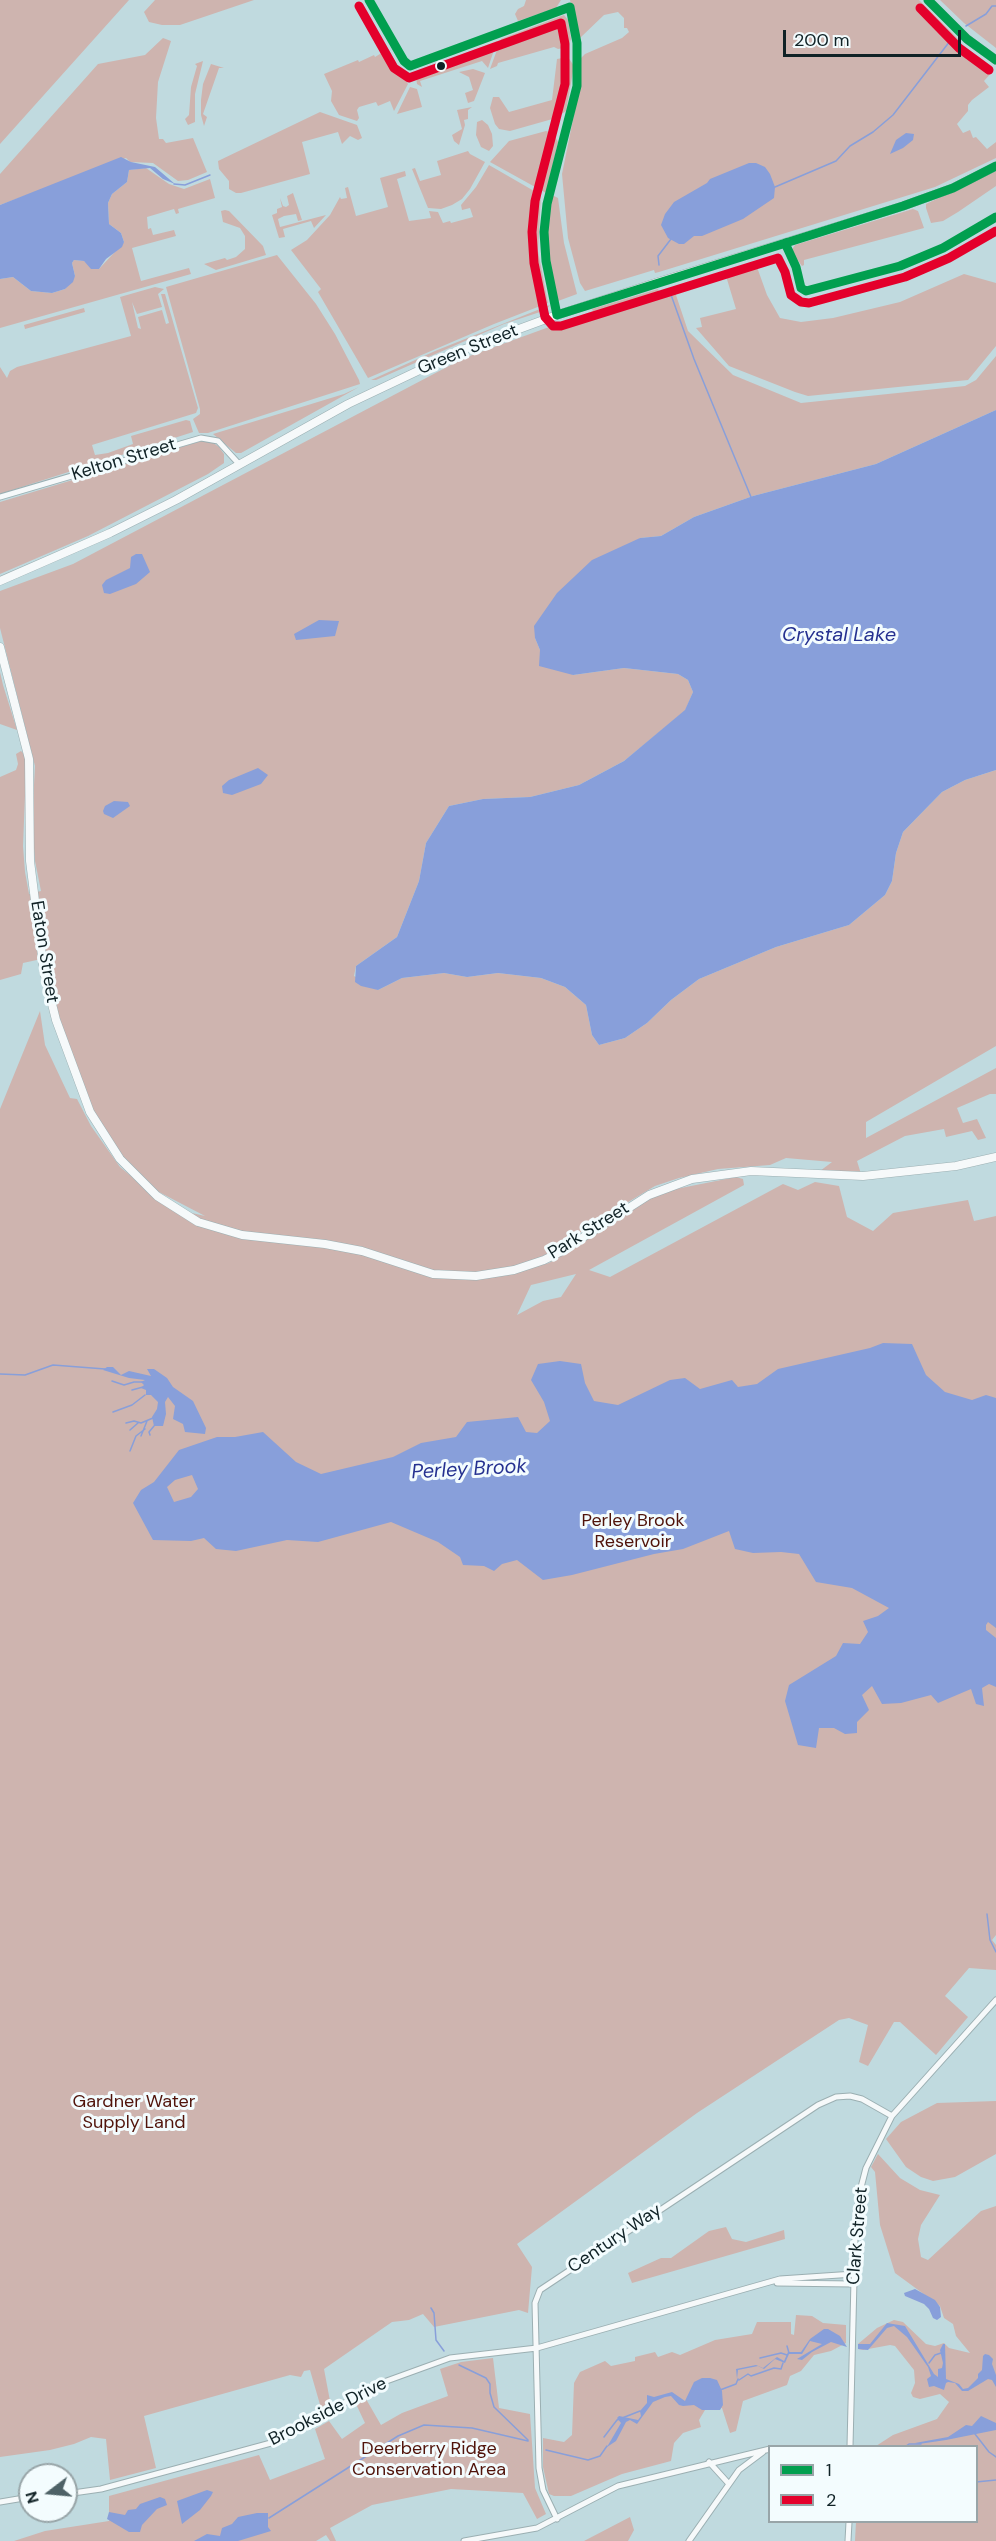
<!DOCTYPE html>
<style>
body{margin:0}
#map{position:relative;width:996px;height:2541px;overflow:hidden;background:#c0dadf;font-family:"DM Sans",sans-serif}
canvas{display:block}
.legend{position:absolute;left:768px;top:2445px;width:210px;height:78px;box-sizing:border-box;background:#f3fcfe;border:2px solid #98a5a8;margin:0;padding:8px 10px;list-style:none;font-size:18px;color:#102226}
.legend li{display:flex;align-items:center;gap:12px;height:30px}
.legend b{width:30px;border:2px solid #98a5a8}
.north{position:absolute;left:18px;top:2463px;width:60px;height:60px;box-sizing:border-box;background:#f3fcfe;border:2px solid #98a5a8;border-radius:50%;rotate:254deg;font-size:16px;font-weight:700;line-height:24px;text-align:center;color:#102226}
.north::after{content:'';display:block;margin:auto;width:21px;height:27px;background:#4e6267;clip-path:polygon(50% 0,100% 100%,50% 72%,0 100%)}
.scale{position:absolute;left:783px;top:30px;width:178px;height:27px;box-sizing:border-box;border:3px solid #102226;border-top:0;padding-left:8px;font-size:18px;line-height:21px;white-space:nowrap;color:#102226;-webkit-text-stroke:4px #f3fcfe;paint-order:stroke}
</style>
<div id="map">
<canvas width="996" height="2541"></canvas>
<ul class="legend">
<li><b style="height:8px;background:#019f4f"></b>1</li>
<li><b style="height:8px;background:#e4002b"></b>2</li>
</ul>
<div class="north">N</div>
<div class="scale">200 m</div>
</div>
<script>
const c = document.querySelector('canvas').getContext('2d');
c.lineJoin = 'round';
function fill(path, color) { c.fillStyle = color; c.fill(path, 'evenodd'); }
const shape = rows => new Path2D(rows.map(r => 'M' + r).join(''));
function stroke(path, color, width, dash) { c.strokeStyle = color; c.lineWidth = width; c.lineCap = dash ? 'butt' : 'round'; c.setLineDash(dash || []); c.stroke(path); }
function label(font, color, halo, rows, align = 'center') {
  c.font = font + ' "DM Sans",sans-serif'; c.lineWidth = 6; c.setLineDash([]); c.textBaseline = 'middle'; c.strokeStyle = halo; c.fillStyle = color; for (const [text, x, y, turn = 0] of rows) {
    c.save(); c.translate(x, y); c.rotate((+turn || 0) * Math.PI / 180); c.textAlign = isNaN(turn) ? turn : align; if (halo) c.strokeText(text, 0, 0); c.fillText(text, 0, 0); c.restore();
  }
}
const green = shape([
 [0,0,129,0,0,144],
 [155,0,254,0,180,25,162,25,149,22,144,12],
 [526,0,561,0,556,8,518,21,515,14,518,9,524,6],
 [570,0,919,0,958,39,964,48,993,71,984,81,989,87,972,100,968,105,968,111,957,124,963,133,970,130,973,138,976,137,987,149,996,142,996,158,935,187,659,272,655,273,654,270,585,291,580,283,568,238,562,174,579,90,580,59,585,54,622,38,629,32,627,28,624,28,624,18,618,12,604,15,580,38],
 [940,0,996,0,996,48,964,23],
 [564,15,568,20,571,39,568,47,558,49,554,47,498,63,497,66,490,69,501,39],
 [163,38,171,41,158,82,156,118,159,139,163,139,166,143,193,138,207,172,188,180,178,181,153,163,130,162,126,158,0,205,0,174,98,64,145,55],
 [497,41,488,68,482,61,420,81,422,87,417,84,416,77,424,68,437,63,439,66,453,60,453,58,456,59,463,56,463,54],
 [388,49,408,84,394,111,390,101,378,106,376,102,359,107,357,110,359,118,357,121,339,115,331,101,332,91,324,74,358,60,359,62,374,55,375,57],
 [568,57,574,66,566,111,556,118,510,131,499,129,495,124,490,108,493,97,499,97,509,112,552,100,557,59],
 [203,61,195,94,195,122,188,125,185,119,189,115,191,87,197,66,195,64],
 [211,64,224,68,219,68,203,114,207,117,204,126,201,115,201,100,203,84],
 [473,69,485,73,474,101,468,103,465,93,473,90,469,77,459,72],
 [410,87,417,89,422,107,397,114],
 [472,107,468,110,468,119,464,120,465,125,459,145,454,141,452,135,462,129,457,110],
 [320,112,357,125,362,138,358,140,350,136,342,144,338,132,302,142,310,174,241,193,236,193,229,189,229,181,219,169,218,161],
 [482,120,488,125,492,134,493,146,489,151,481,147,476,135,477,122],
 [546,131,553,133,558,142,546,193,490,162,509,141],
 [468,151,470,154,485,162,470,189,462,199,452,205,441,209,428,208,412,169,415,168,420,181,441,175,437,161],
 [489,165,541,195,538,251,548,303,494,324,368,378,318,292,321,289,291,250,307,240,330,215,340,197,341,199,347,198,345,188,348,187,356,216,388,207,380,178,405,171,406,176,397,179,409,221,431,218,429,211,438,212,443,223,450,221,451,223,473,217,470,208,462,210,461,205,476,187],
 [146,168,169,184,184,189,210,179,215,198,178,209,179,213,176,214,174,209,147,217,148,229,151,228,153,235,174,230,176,236,132,248,141,281,189,268,191,274,0,328,0,279,13,277,31,291,52,293,65,289,75,276,72,263,74,260,84,261,99,269,124,242,121,233,109,224,108,203,112,194,127,182,129,170],
 [996,171,996,186,958,212,943,221,931,223,926,208,926,204],
 [293,193,302,220,298,221,296,214,284,216,278,219,280,227,326,215,314,228,311,221,283,229,285,237,279,238,272,215,277,213,277,209,282,207,280,198,283,206,286,207,289,205,287,196],
 [554,196,558,198,564,243,577,294,558,301,550,278,546,242,549,203,550,197],
 [913,209,918,211,924,228,804,260,804,265,802,266,791,251,795,245],
 [225,210,229,211,263,246,266,255,216,270,204,264,225,258,227,260,236,257,245,249,245,236,240,228,223,222,221,211],
 [277,255,316,304,335,334,359,380,360,384,208,433,199,433,193,419,200,414,200,409,166,287],
 [757,267,767,295,780,318,801,322,833,318,900,302,964,274,996,283,996,346,968,380,808,396,795,392,729,366,696,328,702,327,700,318,736,309,726,276],
 [155,287,164,289,158,294,162,307,137,314,132,302,138,328,141,329,138,317,162,310,166,324,169,323,161,294,165,294,198,408,196,413,92,445,95,455,108,453,133,444,131,436,186,420,190,421,193,432,0,494,0,367,7,378,10,371,17,367,131,336,120,297],
 [658,289,661,296,675,292,688,331,733,375,801,403,965,386,976,380,996,356,996,410,876,464,753,496,694,517,661,536,640,538,535,638,540,650,573,675,624,668,678,674,688,680,693,692,685,711,624,761,579,785,530,797,483,799,449,806,426,843,419,881,397,937,356,966,354,976,378,990,402,978,444,973,467,977,498,973,541,978,565,987,586,1005,592,1035,599,1045,625,1038,647,1023,671,1000,699,979,776,947,849,925,885,895,892,881,896,853,903,832,942,792,965,780,996,770,996,1046,866,1122,866,1138,996,1068,996,1094,990,1094,957,1108,963,1123,977,1119,986,1138,978,1140,972,1131,946,1137,944,1129,905,1136,857,1161,861,1174,820,1171,832,1162,786,1158,770,1165,718,1169,679,1178,655,1186,630,1201,547,1254,541,1265,549,1263,582,1243,647,1200,671,1190,736,1177,743,1179,744,1185,589,1270,610,1277,783,1184,798,1190,815,1182,839,1186,847,1217,873,1231,893,1213,968,1200,974,1221,996,1216,996,1935,992,1940,996,1945,996,1970,969,1968,945,1996,968,2017,936,2055,900,2022,894,2022,868,2066,859,2062,868,2025,849,2018,839,2020,697,2113,517,2244,532,2267,528,2313,519,2310,434,2327,423,2314,409,2320,392,2322,324,2369,330,2401,321,2408,310,2370,304,2371,301,2377,290,2375,144,2416,156,2468,110,2480,106,2439,91,2437,74,2444,50,2450,0,2457,0,1109,40,1011,45,1045,70,1098,77,1099,91,1126,120,1167,170,1208,205,1216,157,1191,129,1165,111,1140,93,1111,51,998,46,958,23,963,21,974,0,980,0,777,16,770,18,764,16,754,21,751,25,755,26,771,23,846,25,872,29,894,41,891,35,861,32,822,35,766,0,628,0,591,73,564,464,358,593,311,592,309],
 [576,1274,561,1297,543,1301,517,1315,531,1285],
 [550,305,546,310,504,324,376,380,371,380,435,351],
 [84,308,85,312,25,329,24,325],
 [359,387,241,453,236,453,213,434,344,394],
 [201,441,212,442,219,447,224,454,224,463,208,474,88,536,0,574,0,502],
 [0,672,3,685,17,730,0,724],
 [996,2101,996,2154,955,2177,933,2181,921,2177,906,2167,886,2139,901,2122,937,2103],
 [878,2154,900,2178,920,2190,940,2195,921,2225,918,2239,921,2257,928,2260,981,2211,996,2206,996,2541,855,2541,856,2522,976,2522,976,2446,876,2446,893,2435,937,2419,949,2402,940,2394,920,2399,913,2397,911,2393,915,2383,914,2370,895,2346,890,2345,863,2350,858,2349,858,2344,877,2328,894,2320,903,2322,926,2344,935,2346,944,2343,949,2348,970,2353,956,2336,953,2324,944,2318,940,2306,895,2273,880,2225,875,2172,871,2167],
 [726,2227,732,2239,746,2242,784,2230,785,2239,632,2283,628,2273,661,2258,671,2258,709,2231],
 [796,2315,812,2316,823,2323,846,2325,846,2343,831,2351,814,2355,801,2371,790,2376,787,2385,743,2401,736,2431,730,2433,722,2408,705,2410,699,2420,701,2427,683,2433,674,2443,671,2461,622,2474,571,2496,554,2496,549,2494,543,2467,543,2438,564,2442,572,2435,574,2383,580,2372,605,2361,611,2366,635,2361,635,2357,655,2352,658,2357,672,2352,680,2355,715,2340,752,2334,757,2322,791,2322,791,2334,794,2335],
 [493,2358,499,2408,530,2414,535,2488,546,2514,537,2519,523,2493,451,2489,372,2505,330,2528,336,2541,330,2541,326,2535,316,2541,14,2541,45,2531,109,2521,109,2496,259,2455,270,2480,325,2459,315,2429,329,2421,342,2439,365,2423,356,2404,366,2399,381,2425,402,2413,448,2396,440,2369,461,2362],
 [630,2517,634,2530,628,2541,584,2541]
]);
const water = shape([
 [906,133,914,134,913,140,903,148,890,154,896,140],
 [121,157,131,162,155,167,175,184,163,179,150,168,129,170,127,182,112,194,108,203,109,224,121,233,124,242,122,247,106,259,99,269,91,269,84,261,74,260,72,263,75,276,73,282,65,289,52,293,31,291,13,277,0,279,0,205],
 [749,163,756,163,765,167,770,174,775,187,774,198,743,219,702,236,694,236,684,244,679,244,668,238,661,225,665,214,674,202,707,183,710,179],
 [996,410,996,770,965,780,942,792,903,832,896,853,892,881,885,895,849,925,776,947,699,979,671,1000,647,1023,625,1038,599,1045,592,1035,586,1005,565,987,541,978,498,973,467,977,444,973,402,978,378,990,361,986,355,982,356,966,397,937,419,881,426,843,449,806,483,799,530,797,579,785,624,761,685,710,693,692,688,680,678,674,624,668,573,675,539,666,540,650,535,638,534,626,557,593,592,560,640,538,661,536,694,517,753,496,876,464],
 [136,554,142,554,150,572,136,584,110,594,104,593,102,585,106,580,130,568,131,557],
 [319,620,339,621,335,636,296,640,294,634],
 [258,768,268,775,261,784,232,795,223,793,222,786,229,780],
 [114,801,128,802,130,806,113,818,104,814,103,811,105,806],
 [883,1343,912,1344,926,1375,945,1392,972,1400,986,1395,996,1398,996,1628,988,1622,986,1625,986,1630,996,1638,996,1687,989,1684,982,1688,984,1706,976,1704,971,1689,938,1703,931,1695,901,1703,882,1704,872,1686,862,1695,869,1710,857,1722,857,1733,845,1734,834,1728,819,1728,816,1748,798,1745,785,1701,789,1685,836,1656,843,1643,860,1644,868,1632,863,1621,878,1616,889,1608,852,1588,816,1582,799,1554,781,1552,753,1553,735,1549,729,1531,683,1549,654,1554,572,1575,543,1580,517,1560,502,1564,494,1571,484,1566,463,1565,460,1557,438,1542,391,1522,318,1542,287,1540,236,1551,216,1549,204,1538,191,1541,153,1540,133,1503,141,1490,154,1482,179,1450,217,1437,235,1437,263,1432,296,1462,321,1474,393,1457,421,1443,456,1437,467,1422,518,1417,526,1432,537,1433,550,1421,544,1402,531,1380,538,1364,560,1361,581,1364,585,1383,594,1401,618,1405,670,1380,685,1378,700,1389,732,1380,738,1387,757,1384,778,1369,870,1348],
 [192,1475,198,1489,191,1497,174,1502,167,1487,175,1480],
 [107,1367,113,1367,121,1375,129,1371,151,1376,147,1369,154,1369,167,1378,173,1387,193,1401,206,1428,205,1434,185,1432,183,1424,173,1419,175,1406,168,1397,165,1402,166,1414,163,1426,154,1426,152,1417,157,1409,158,1402,151,1395,146,1395,146,1390,141,1388,144,1385,141,1382,145,1380,129,1378,103,1370],
 [915,2289,935,2300,940,2307,941,2317,937,2320,933,2318,929,2309,924,2304,905,2296,904,2293],
 [887,2323,905,2326,934,2374,938,2377,938,2369,942,2368,943,2363,940,2350,943,2344,945,2344,946,2379,959,2384,963,2389,968,2388,978,2378,978,2374,982,2370,983,2356,985,2354,989,2355,993,2359,992,2364,996,2375,996,2387,992,2380,988,2379,968,2391,962,2391,955,2383,948,2382,946,2383,944,2390,934,2386,929,2387,927,2379,931,2376,928,2367,907,2337,894,2326,887,2328,868,2350,858,2349,858,2344,870,2344],
 [824,2329,828,2329,840,2336,847,2347,831,2342,812,2352,802,2360,797,2359,822,2344,810,2341,802,2354,789,2354,785,2363,775,2359,764,2369,758,2366,738,2370,737,2379,736,2369,756,2365,763,2368,777,2357,784,2361,788,2352,801,2352,810,2339],
 [710,2378,717,2380,722,2391,723,2405,720,2410,702,2410,694,2405,683,2406,679,2405,671,2396,665,2397,653,2402,637,2424,630,2420,626,2422,616,2441,607,2447,621,2423,617,2418,619,2416,638,2420,641,2416,640,2411,647,2403,647,2395,654,2397,672,2392,685,2401,694,2382,702,2378],
 [981,2416,996,2423,996,2430,946,2440,919,2444,915,2443,948,2437,966,2425,972,2426],
 [207,2490,213,2492,211,2496,200,2510,182,2524,177,2501],
 [160,2497,165,2499,167,2505,157,2509,142,2525,140,2532,129,2532,107,2519,109,2512,125,2515,128,2510,136,2509,140,2504],
 [257,2513,268,2513,268,2527,271,2531,238,2541,194,2541,207,2534,220,2536,222,2528,232,2524,238,2517]
]);
const stream = shape([
 [966,26,986,14,992,6,996,6],
 [174,184,185,185,210,175],
 [775,187,836,161,850,146,873,132,893,115,950,41],
 [659,265,658,256,671,239],
 [670,292,694,359,751,497],
 [0,1374,25,1375,53,1365,105,1369],
 [112,1381,124,1385,134,1382,143,1382],
 [132,1390,143,1387],
 [113,1412,132,1405,145,1395],
 [126,1423,134,1421,141,1423,153,1418],
 [130,1430,138,1423],
 [150,1435,149,1432,154,1426],
 [141,1436,147,1421],
 [130,1451,136,1436,145,1429],
 [987,1914,990,1940,996,1952],
 [431,2308,434,2313,436,2340,444,2351],
 [787,2346,789,2353],
 [760,2358,781,2353,787,2355],
 [929,2363,935,2355,941,2353],
 [459,2365,486,2378,490,2384,490,2393,494,2407,528,2440],
 [739,2380,748,2374,751,2376,774,2368,781,2369,783,2363],
 [720,2390,736,2384,738,2379],
 [975,2434,989,2452,996,2457],
 [604,2437,617,2420,640,2411],
 [906,2446,909,2444,921,2444],
 [546,2450,588,2460,600,2456,607,2446],
 [976,2482,996,2480],
 [269,2518,398,2436,424,2425,472,2428,528,2441]
]);
const street = shape([
 [0,497,201,438,218,441,239,464],
 [777,2283,853,2284],
 [850,2446,855,2238,859,2195,866,2168,892,2116,996,2000],
 [709,2462,729,2484],
 [66,2494,101,2489,271,2443,381,2383,450,2358,537,2348,780,2279,854,2274],
 [0,2502,30,2497],
 [557,2519,543,2490,539,2468,535,2303,540,2290,818,2105,836,2097,850,2096,862,2099,892,2116],
 [464,2541,537,2528,618,2486,770,2449],
 [689,2541,739,2470,763,2452],
 [848,2541,849,2522]
]);
const secondary = shape([
 [928,0,967,39,996,60],
 [0,581,110,533,176,500,348,404,462,350,557,315,658,282,903,206,953,188,996,166],
 [0,647,29,759,30,861,44,972,56,1020,90,1112,120,1159,157,1196,198,1222,242,1235,325,1244,362,1251,433,1274,476,1276,514,1270,544,1260,560,1252,649,1195,692,1179,751,1171,863,1176,956,1166,996,1157]
]);
const bus1 = shape([
 [369,0,404,61,410,66,570,7,577,43,577,86,547,204,544,232,546,261,557,315,903,206,953,188,996,166],
 [928,0,967,39,996,60],
 [785,243,796,267,801,288,806,291,900,266,943,248,996,217]
]);
const bus2 = shape([
 [359,6,394,68,409,78,561,23,565,44,565,84,535,201,532,232,534,263,545,317,553,326,561,326,778,258,785,272,791,295,801,302,809,303,905,277,949,258,996,231],
 [920,8,959,48,989,70]
]);
const markers = [
 [441,66,5,"#102226"]
];
const streetNames = [
 ["Green Street",468,350,-22],
 ["Kelton Street",124,460,-17],
 ["Eaton Street",44,952,81],
 ["Park Street",589,1231,-32],
 ["Clark Street",858,2236,-85],
 ["Century Way",615,2239,-34],
 ["Brookside Drive",328,2412,-27]
];
const parkNames = [
 ["Perley Brook",633,1521],
 ["Reservoir",633,1542],
 ["Gardner Water",134,2102],
 ["Supply Land",134,2123],
 ["Deerberry Ridge",429,2449],
 ["Conservation Area",429,2470]
];
const waterNames = [
 ["Crystal Lake",839,636],
 ["Perley Brook",469,1470,-3]
];
fill(green, '#ceb4af');
fill(water, '#889fda');
stroke(stream, '#889fda', 1.5);
stroke(street, '#9bafb2', 7);
stroke(secondary, '#9bafb2', 9);
stroke(street, '#f6f9fa', 5);
stroke(secondary, '#f6f9fa', 8);
stroke(bus1, '#019f4f', 9);
stroke(bus2, '#e4002b', 9);
for (const [x, y, r, color] of markers) { const dot = new Path2D(); dot.arc(x, y, r, 0, 2 * Math.PI); c.fillStyle = color; c.fill(dot); stroke(dot, '#f3fcfe', 2); }
label('18px', '#102226', '#f3fcfe', streetNames);
label('18px', '#50130a', '#f3fcfe', parkNames);
label('italic 20px', '#253190', '#f3fcfe', waterNames);
</script>
